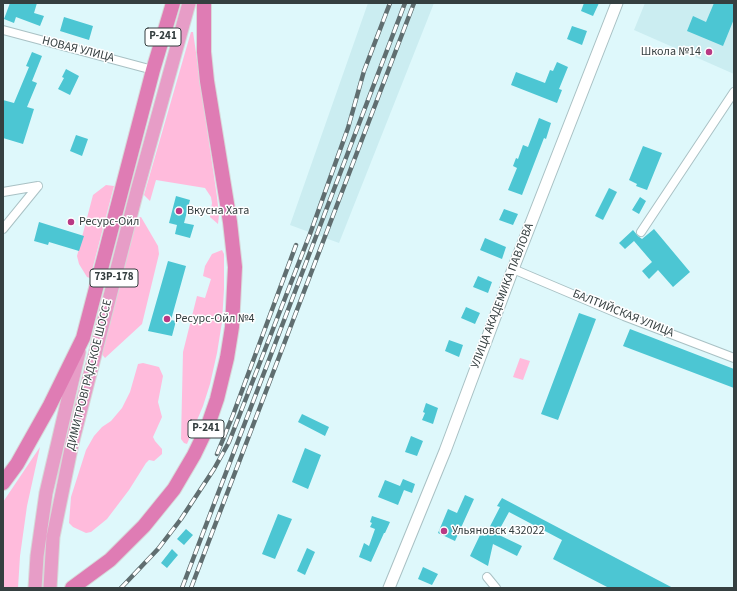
<!DOCTYPE html>
<meta charset="utf-8">
<style>
body{margin:0}
#map{position:relative;width:737px;height:591px;overflow:hidden;background:#def8fb;font-family:"Source Sans 3",sans-serif}
canvas{display:block}
.frame{position:absolute;inset:0;border:4px solid #353f40;pointer-events:none}
</style>
<div id="map">
<canvas width="737" height="591"></canvas>
<div class="frame"></div>
</div>
<script>
const c = document.querySelector('canvas').getContext('2d');
c.lineJoin = 'round';
function fill(path, color) { c.fillStyle = color; c.fill(path, 'evenodd'); }
const shape = rows => new Path2D(rows.map(r => 'M' + r).join(''));
function stroke(path, color, width, dash) { c.strokeStyle = color; c.lineWidth = width; c.lineCap = dash ? 'butt' : 'round'; c.setLineDash(dash || []); c.stroke(path); }
function label(font, color, halo, rows, align = 'center') {
  c.font = font + ' "Source Sans 3",sans-serif'; c.lineWidth = 3; c.setLineDash([]); c.textBaseline = 'middle'; c.strokeStyle = halo; c.fillStyle = color; for (const [text, x, y, turn = 0] of rows) {
    c.save(); c.translate(x, y); c.rotate((+turn || 0) * Math.PI / 180); c.textAlign = isNaN(turn) ? turn : align; if (halo) c.strokeText(text, 0, 0); c.fillText(text, 0, 0); c.restore();
  }
}
const built = shape([
 [368,3,434,3,339,243,290,225],
 [645,3,734,3,734,74,634,30]
]);
const green = shape([
 [191,32,193,32,217,197,219,215,218,224,210,217,212,203,211,197,205,188,156,180,150,201,144,195],
 [106,185,114,186,90,278,87,277,79,264,77,256,93,195],
 [141,217,158,246,159,254,142,324,105,358,101,353,137,218],
 [222,250,224,254,224,289,222,322,217,353,210,384,203,406,187,444,184,443,181,439,183,352,197,296,205,298,211,279,203,276,205,266,212,254],
 [520,358,530,361,523,380,513,377],
 [143,363,159,367,163,376,158,402,162,417,153,437,155,441,162,449,162,454,154,461,149,460,146,463,129,490,107,519,91,532,86,533,73,527,69,523,71,497,86,450,94,436,102,427,111,421,122,408,130,392,138,364],
 [40,447,27,506,20,556,18,588,3,588,3,502]
]);
const building = shape([
 [10,3,37,3,34,13,44,16,40,26,16,17,14,23,4,19],
 [584,3,599,3,593,16,581,11],
 [714,3,734,3,734,19,723,46,687,31,693,16,706,22],
 [64,17,93,26,89,40,60,31],
 [572,26,587,31,582,45,567,39],
 [32,52,42,56,32,81,37,83,27,107,34,109,23,144,3,138,3,100,14,103,29,67,26,66],
 [557,62,568,67,559,89,562,90,557,103,511,85,516,72,545,83,550,70,553,71],
 [66,69,79,76,70,95,58,89,64,78,62,77],
 [539,118,551,123,546,139,544,138,522,195,508,190,517,168,513,166,516,158,518,159,523,145,528,147],
 [76,135,88,139,82,156,70,151],
 [643,146,662,153,647,190,636,186,637,184,629,180],
 [609,188,617,192,603,220,595,216],
 [176,196,190,200,184,223,194,225,190,238,175,234,177,225,169,223],
 [640,197,646,201,639,214,632,210],
 [504,209,518,214,513,225,499,220],
 [39,222,84,236,79,251,49,242,48,245,34,241],
 [654,229,690,272,673,287,658,270,649,279,642,271,652,262,634,241,625,249,619,243,633,230,638,236,642,239],
 [485,238,506,247,502,259,480,250],
 [168,261,186,266,171,320,176,321,172,336,148,331],
 [478,276,492,282,488,293,473,287],
 [466,307,480,313,475,324,461,318],
 [579,313,596,319,558,420,541,414],
 [630,329,734,369,734,388,623,346],
 [449,340,463,345,459,357,445,351],
 [426,403,438,408,433,424,422,420,425,413,423,412],
 [302,414,329,427,325,436,298,422],
 [411,436,423,441,417,456,405,452],
 [305,448,321,455,308,489,292,482],
 [403,479,415,484,412,493,404,490,398,505,378,497,385,480,400,486],
 [465,495,474,499,455,541,438,533,448,509,457,513],
 [502,498,673,588,609,588,553,559,562,540,509,512,497,534,522,546,517,556,493,544,488,566,470,556,480,535,485,536,500,507,497,506],
 [278,514,292,519,275,559,262,554],
 [372,516,390,522,385,533,384,533,371,562,359,557,364,543,369,546,375,529,370,527,372,523,370,522],
 [186,529,193,535,184,545,177,539],
 [307,548,315,552,305,575,297,571],
 [172,549,178,555,167,568,161,563],
 [423,567,438,574,432,585,418,579]
]);
const minor = shape([
 [3,30,153,70],
 [3,192,38,186],
 [3,229,38,186],
 [641,232,734,92],
 [513,269,624,316,734,358],
 [487,577,496,588]
]);
const tertiary = shape([
 [389,588,445,451,513,269,617,3]
]);
const primary = shape([
 [35,588,37,556,46,493,79,352],
 [50,588,53,537,72,444,137,191,189,3]
]);
const trunk = shape([
 [3,483,17,464,49,407,83,338,153,70,173,3],
 [72,588,110,560,144,526,174,489,194,455,207,428,217,399,227,358,232,327,235,267,230,222,207,81,204,52,204,3]
]);
const rail = shape([
 [217,454,233,415,296,245],
 [121,588,158,549,181,519,214,469,229,442,310,234,348,128,364,71,390,3],
 [182,588,405,3],
 [191,588,414,3]
]);
const markers = [
 [709,52,4,"#b93984"],
 [179,211,4,"#b93984"],
 [71,222,4,"#b93984"],
 [167,319,4,"#b93984"],
 [444,531,4,"#b93984"]
];
const shields = [
 [163,37,36],
 [114,278,48],
 [206,429,36]
];
const shieldNames = [
 ["Р-241",163,37],
 ["73Р-178",114,278],
 ["Р-241",206,429]
];
const streetNames = [
 ["НОВАЯ УЛИЦА",78,50,14],
 ["УЛИЦА АКАДЕМИКА ПАВЛОВА",503,296,-69],
 ["БАЛТИЙСКАЯ УЛИЦА",623,314,22],
 ["ДИМИТРОВГРАДСКОЕ ШОССЕ",90,375,-76]
];
const poiNames = [
 ["Школа №14",701,52,"right"],
 ["Вкусна Хата",187,211],
 ["Ресурс-Ойл",79,222],
 ["Ресурс-Ойл №4",175,319],
 ["Ульяновск 432022",452,531]
];
fill(built, '#cbedf1');
fill(green, '#ffbbdc');
fill(building, '#4cc6d3');
stroke(minor, '#a9c1c4', 10);
stroke(tertiary, '#a9c1c4', 13);
stroke(primary, '#d7d9d9', 15);
stroke(trunk, '#d7d9d9', 16);
stroke(minor, '#fff', 8);
stroke(tertiary, '#fff', 11);
stroke(primary, '#e79dc7', 13);
stroke(trunk, '#df7cb4', 14);
stroke(rail, '#606e70', 4.5);
stroke(rail, '#fff', 3, [9]);
for (const [x, y, r, color] of markers) { const dot = new Path2D(); dot.arc(x, y, r, 0, 2 * Math.PI); c.fillStyle = color; c.fill(dot); stroke(dot, '#fff', 1.5); }
for (const [x, y, w] of shields) { const box = new Path2D(); box.roundRect(x - w / 2, y - 9, w, 18, 3); c.fillStyle = '#fff'; c.fill(box); stroke(box, '#353f40', 1); }
label('bold 11px', '#353f40', null, shieldNames);
label('12px', '#353f40', '#fff', streetNames);
label('12px', '#353f40', '#fff', poiNames, 'left');
</script>
